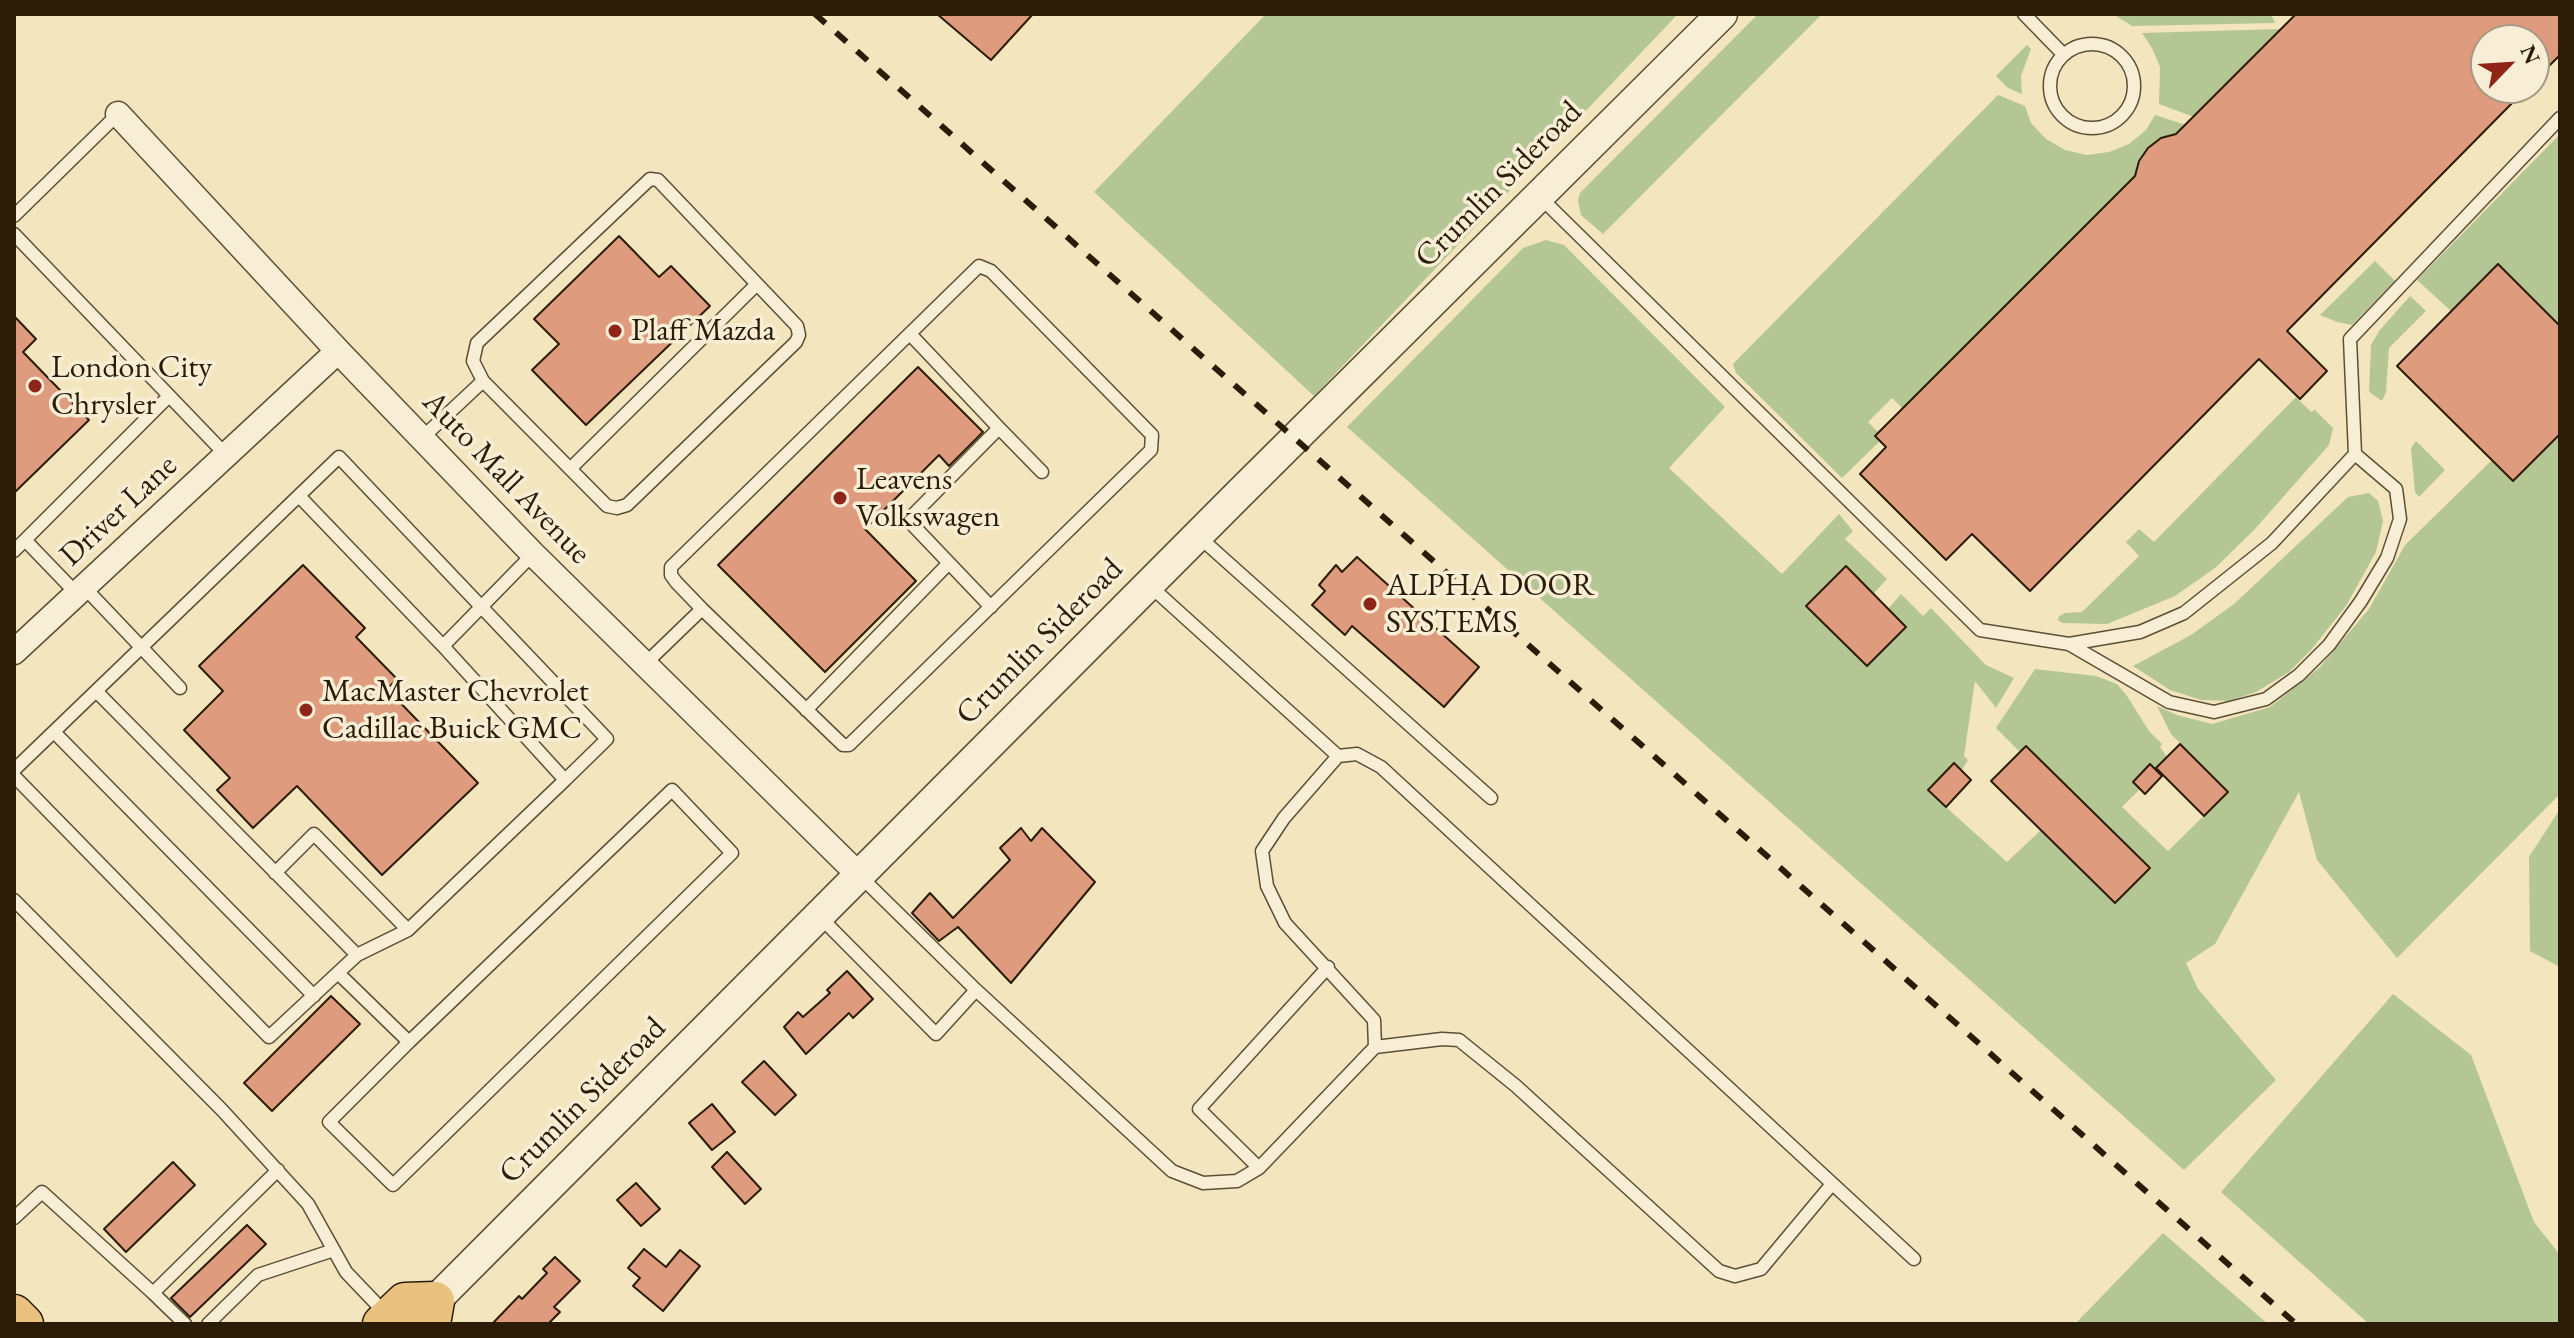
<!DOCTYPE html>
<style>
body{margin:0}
#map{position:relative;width:2574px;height:1338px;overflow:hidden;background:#f3e5be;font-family:"EB Garamond",serif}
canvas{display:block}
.frame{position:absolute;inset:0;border:16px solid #2b1c08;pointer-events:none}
.north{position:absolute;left:2470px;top:24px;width:80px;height:80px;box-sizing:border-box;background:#f7eed5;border:2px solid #a59a83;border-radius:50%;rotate:65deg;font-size:22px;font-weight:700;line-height:32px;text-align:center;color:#2b1c08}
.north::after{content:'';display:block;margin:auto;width:28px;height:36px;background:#8f2418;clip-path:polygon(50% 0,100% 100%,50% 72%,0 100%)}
</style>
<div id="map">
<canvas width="2574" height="1338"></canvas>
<div class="frame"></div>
<div class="north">N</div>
</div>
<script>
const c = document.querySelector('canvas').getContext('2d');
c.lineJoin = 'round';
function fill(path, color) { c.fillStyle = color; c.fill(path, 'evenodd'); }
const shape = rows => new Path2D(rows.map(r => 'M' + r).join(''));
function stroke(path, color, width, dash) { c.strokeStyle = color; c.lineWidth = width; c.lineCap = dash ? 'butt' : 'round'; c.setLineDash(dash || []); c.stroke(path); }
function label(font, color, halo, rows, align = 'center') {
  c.font = font + ' "EB Garamond",serif'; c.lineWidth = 7; c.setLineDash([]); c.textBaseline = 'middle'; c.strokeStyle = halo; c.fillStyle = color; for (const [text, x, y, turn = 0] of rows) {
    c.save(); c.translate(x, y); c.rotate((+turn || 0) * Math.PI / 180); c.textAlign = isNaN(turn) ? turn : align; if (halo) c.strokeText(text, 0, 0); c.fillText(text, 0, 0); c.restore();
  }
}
const green = shape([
 [1266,14,1678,14,1314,396,1094,192],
 [1758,14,1822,14,1603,234,1581,215,1578,200,1580,193],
 [2113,14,2271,14,2275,23,2132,26],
 [2280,29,2194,117,2159,104,2160,67,2152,48,2142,33],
 [2027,45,2031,49,2021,76,2022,94,2008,88,1996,76],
 [1998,95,2025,106,2031,123,2046,139,2065,150,2087,155,2109,152,2129,144,2146,130,2155,115,2186,125,2176,134,2161,138,2148,148,2139,161,2135,176,1903,409,1892,398,1868,422,1879,433,1880,441,1842,478,1736,373,1733,364],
 [2560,134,2560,326,2498,264,2451,311,2417,280],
 [1546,240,1564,245,1725,407,1669,468,1782,574,1839,514,1853,531,1845,539,1887,579,1873,594,1807,606,1866,665,1888,609,1901,594,1923,616,1931,608,1986,665,2014,678,1996,708,1975,681,1964,756,1968,760,1962,770,1953,763,1928,791,2007,862,2041,830,2115,903,2150,868,2027,746,2020,752,1996,728,2035,669,2096,676,2117,684,2127,696,2149,731,2162,744,2160,747,2167,757,2155,769,2150,765,2133,781,2140,789,2122,807,2168,851,2228,792,2171,734,2157,706,2177,715,2212,724,2270,707,2319,668,2369,609,2405,545,2492,460,2513,481,2560,434,2560,794,2397,958,2317,860,2299,792,2215,944,2186,963,2198,989,2276,1080,2184,1170,1347,427,1523,248],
 [2375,261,2395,281,2352,325,2337,322,2320,315],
 [2410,296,2426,311,2389,348,2386,392,2382,401,2369,392,2371,345,2379,331],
 [2296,397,2311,412,2315,410,2333,428,2329,445,2254,530,2215,568,2175,596,2107,624,2062,623,2058,620,2059,616,2065,613,2082,612,2139,556,2126,542,2139,529,2154,542],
 [2416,441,2445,470,2419,497,2415,492,2411,448],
 [2369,493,2378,501,2383,521,2376,552,2346,606,2311,650,2289,672,2256,692,2229,701,2201,700,2170,690,2133,666,2191,635,2234,604,2348,497],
 [2560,809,2560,967,2530,951,2529,857],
 [2393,994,2471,1055,2534,1222,2560,1255,2560,1324,2369,1324,2221,1192],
 [2163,1233,2268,1324,2075,1324]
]);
const building = shape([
 [937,14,1033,14,991,60,937,14],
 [2296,14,2560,14,2560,55,2534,81,2534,40,2486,40,2486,88,2527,88,2287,331,2327,371,2300,399,2259,359,2030,591,1972,534,1946,560,1860,474,1886,447,1875,436,2135,176,2139,161,2148,148,2161,138,2176,134,2296,14],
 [619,236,659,277,671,266,710,306,586,425,532,370,559,344,534,319,619,236],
 [2498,264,2560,326,2560,434,2513,481,2397,366,2498,264],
 [14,316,36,339,23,352,89,420,14,493,14,316],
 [918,367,983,432,949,466,939,455,865,529,916,581,825,672,718,565,918,367],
 [1357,557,1479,667,1444,707,1352,626,1345,635,1312,605,1325,591,1319,585,1336,565,1342,572,1357,557],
 [303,565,365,628,356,637,397,679,387,689,478,783,382,875,297,786,253,828,217,790,230,778,184,730,223,691,199,666,303,565],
 [1846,566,1906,627,1867,666,1806,606,1846,566],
 [2180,744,2228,792,2204,816,2156,768,2180,744],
 [2026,746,2150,868,2115,903,1991,781,2026,746],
 [1954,763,1971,780,1946,807,1928,790,1954,763],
 [2150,764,2162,776,2145,794,2133,782,2150,764],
 [1021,828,1031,841,1042,828,1095,882,1011,983,958,927,939,941,912,913,930,893,953,918,1010,860,1000,848,1021,828],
 [847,971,873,999,853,1018,849,1013,806,1054,784,1027,798,1012,803,1017,830,993,827,990,847,971],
 [331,996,360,1024,272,1111,244,1083,331,996],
 [764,1061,796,1095,775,1115,742,1082,764,1061],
 [712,1104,735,1132,712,1150,689,1123,712,1104],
 [727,1152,761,1189,745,1204,712,1167,727,1152],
 [173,1162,195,1185,126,1252,104,1229,173,1162],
 [636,1183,660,1209,641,1226,617,1200,636,1183],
 [247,1225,266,1244,190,1317,171,1298,247,1225],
 [644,1249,666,1267,680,1250,700,1266,663,1311,633,1286,640,1278,628,1268,644,1249],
 [555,1257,580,1281,554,1307,560,1312,548,1324,492,1324,519,1296,522,1299,547,1273,543,1269,555,1257]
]);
const service = shape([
 [2024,14,2063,54],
 '2050 86a42 42 0 1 1 84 0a42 42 0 1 1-84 0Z',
 [1539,196,1980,630,2069,644,2140,632,2184,613,2272,543,2355,454,2350,339,2560,118],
 [14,216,118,114],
 [14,234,226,455],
 [910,334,999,428,908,520,991,607],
 [999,428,1042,472],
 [422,438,483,381,473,361,477,343,650,179,658,180,797,326,799,335,796,342,627,505,617,508,607,506,483,381],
 [570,469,757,284],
 [1197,535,1491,798],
 [25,540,169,396],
 [14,551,25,540,77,594],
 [84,587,180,688],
 [2069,644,2169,702,2214,712,2266,699,2299,675,2329,645,2361,601,2387,558,2400,519,2396,489,2355,454],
 [443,646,533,554],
 [645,664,702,609,676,582,671,575,671,567,979,266,991,271,1152,435,1151,450,849,745,843,745,702,609],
 [96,691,357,955],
 [806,710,949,563],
 [54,732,314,996],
 [1338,756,1357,754,1381,767,1914,1259],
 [14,770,339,457,607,739,565,780],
 [14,776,269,1037,357,955,408,930,565,780,443,646,299,496],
 [275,873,314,834,408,930],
 [14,900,222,1110,308,1204,346,1272,387,1315],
 [819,916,936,1034,976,990,859,875],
 [338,973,409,1042,329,1122,393,1185,732,853,672,790,409,1042],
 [976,990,1172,1171,1203,1183,1237,1181,1259,1168,1375,1047,1374,1020,1285,923,1267,886,1262,851,1284,818,1338,756,1148,584],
 [1375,1047,1442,1039,1459,1040,1516,1086,1719,1271,1735,1276,1761,1269,1832,1184],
 [1259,1168,1199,1109,1328,967],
 [14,1218,42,1192,153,1293],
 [185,1324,153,1293,278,1170],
 [208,1324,258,1275,334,1250]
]);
const minor = shape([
 [118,114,338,351,533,554,859,875],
 [14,652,338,351]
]);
const tertiary = shape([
 [412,1324,1237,496,1722,14]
]);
const primary = shape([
 [14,1314,24,1324],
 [382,1324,405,1302,435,1301,431,1324]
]);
const rail = shape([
 [815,14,2296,1324]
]);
const markers = [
 [615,331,8,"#8f2418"],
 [35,386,8,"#8f2418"],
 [840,498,8,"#8f2418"],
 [1370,604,8,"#8f2418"],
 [306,710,8,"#8f2418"]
];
const streetNames = [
 ["Crumlin Sideroad",1499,185,-45],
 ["Auto Mall Avenue",506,478,46],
 ["Driver Lane",119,511,-43],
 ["Crumlin Sideroad",1040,642,-45],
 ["Crumlin Sideroad",583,1101,-45]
];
const poiNames = [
 ["Plaff Mazda",631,331],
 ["London City",51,368],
 ["Chrysler",51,405],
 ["Leavens",856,480],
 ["Volkswagen",856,517],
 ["ALPHA DOOR",1386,586],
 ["SYSTEMS",1386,623],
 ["MacMaster Chevrolet",322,692],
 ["Cadillac Buick GMC",322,729]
];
fill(green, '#b5c695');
fill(building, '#de9b7e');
stroke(building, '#2b1c08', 2);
stroke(service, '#5d4e36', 15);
stroke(minor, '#5d4e36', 27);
stroke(tertiary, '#5d4e36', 33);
stroke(primary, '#2b1c08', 41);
stroke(service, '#f7eed5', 12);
stroke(minor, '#f7eed5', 24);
stroke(tertiary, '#f7eed5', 30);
stroke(primary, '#eac27f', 38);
stroke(rail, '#2b1c08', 6, [14, 14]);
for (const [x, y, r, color] of markers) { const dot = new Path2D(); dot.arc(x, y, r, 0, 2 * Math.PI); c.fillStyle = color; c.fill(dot); stroke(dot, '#f7eed5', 3); }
label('32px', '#2b1c08', '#f7eed5', streetNames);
label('32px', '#2b1c08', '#f7eed5', poiNames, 'left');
</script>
